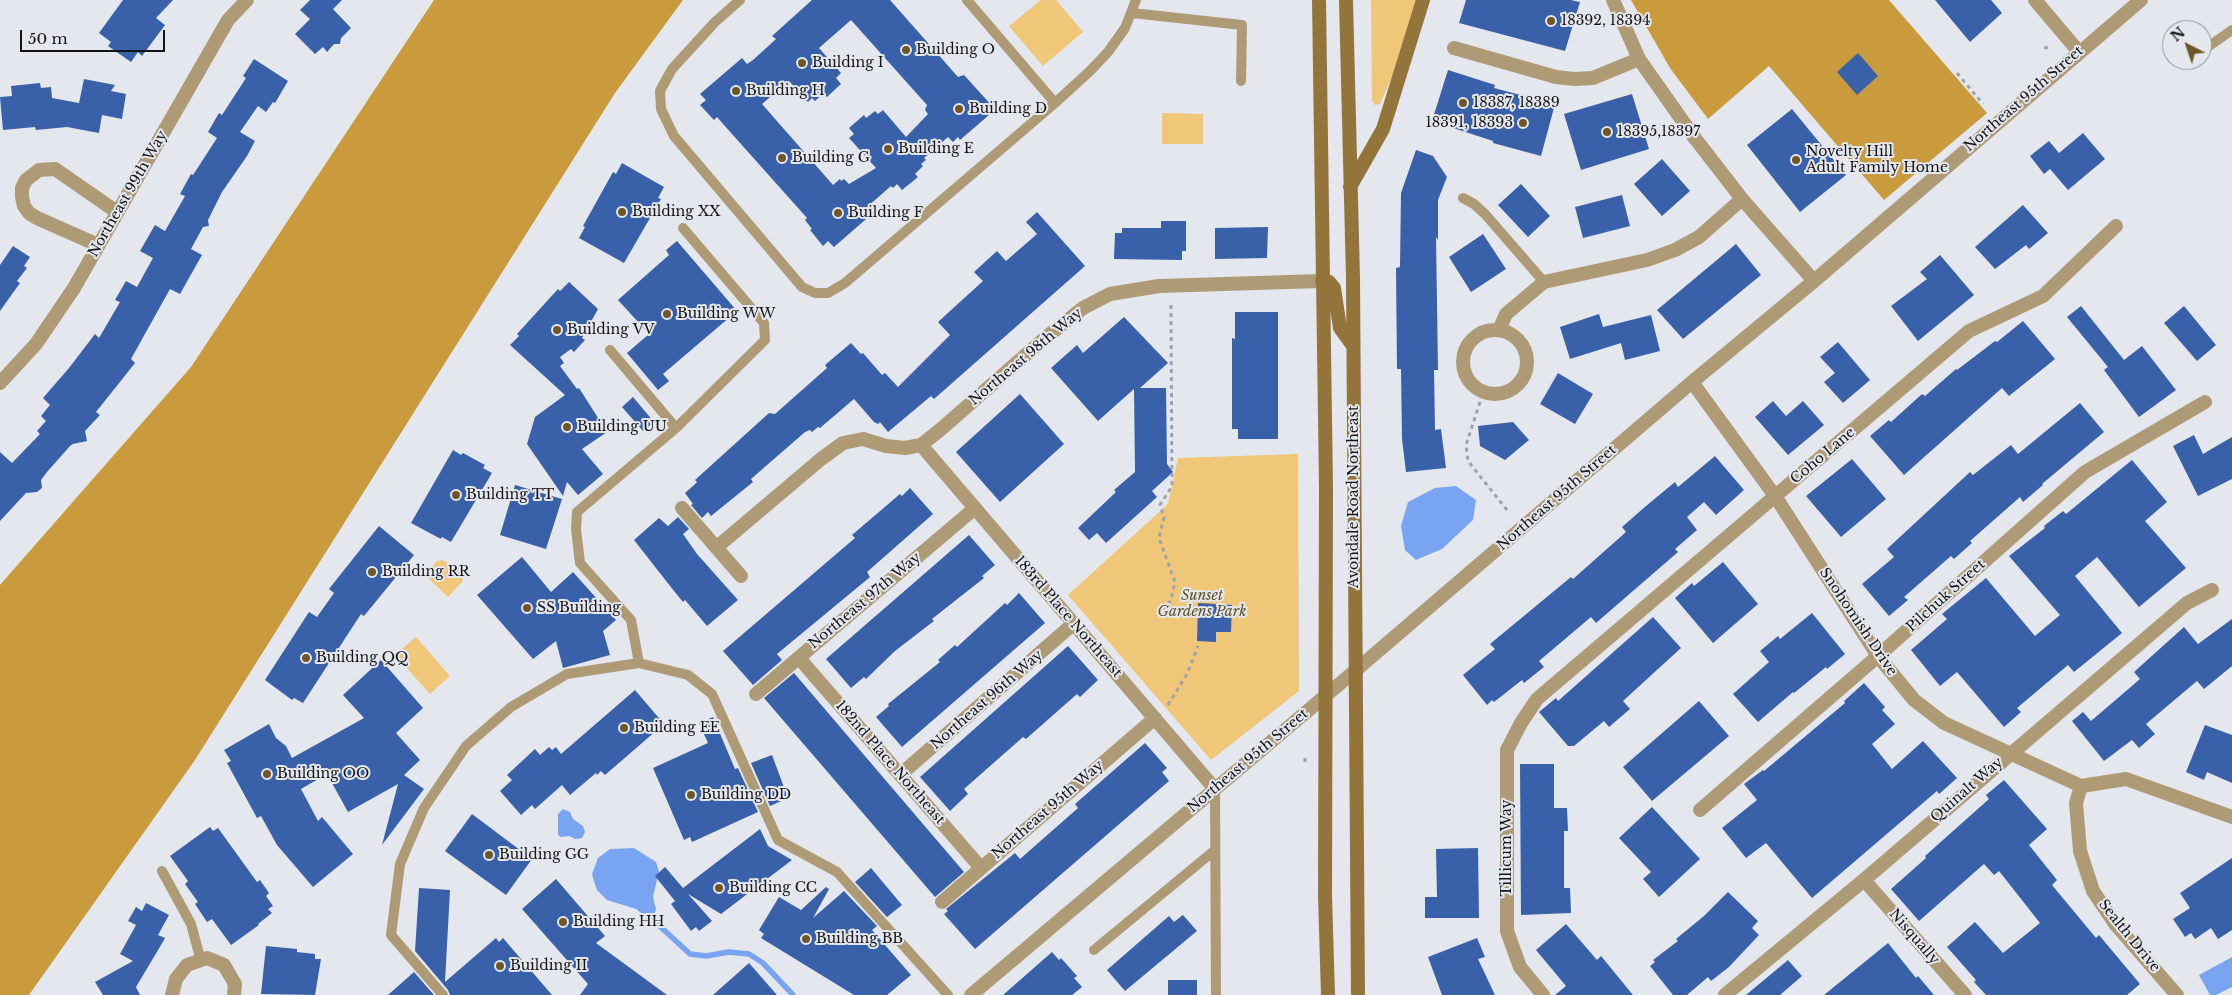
<!DOCTYPE html>
<style>
body{margin:0}
#map{position:relative;width:2232px;height:995px;overflow:hidden;background:#e4e7ed;font-family:"Libre Baskerville",serif}
canvas{display:block}
.north{position:absolute;left:2162px;top:20px;width:50px;height:50px;box-sizing:border-box;background:#e4e7ed;border:1px solid #909397;border-radius:50%;rotate:319deg;font-size:14px;font-weight:700;line-height:20px;text-align:center;color:#131416}
.north::after{content:'';display:block;margin:auto;width:18px;height:22px;background:#6f5627;clip-path:polygon(50% 0,100% 100%,50% 72%,0 100%)}
.scale{position:absolute;left:20px;top:30px;width:145px;height:22px;box-sizing:border-box;border:2px solid #131416;border-top:0;padding-left:6px;font-size:15px;line-height:18px;white-space:nowrap;color:#131416;-webkit-text-stroke:4px #e4e7ed;paint-order:stroke}
</style>
<div id="map">
<canvas width="2232" height="995"></canvas>
<div class="north">N</div>
<div class="scale">50 m</div>
</div>
<script>
const c = document.querySelector('canvas').getContext('2d');
c.lineJoin = 'round';
function fill(path, color) { c.fillStyle = color; c.fill(path, 'evenodd'); }
const shape = rows => new Path2D(rows.map(r => 'M' + r).join(''));
function stroke(path, color, width, dash) { c.strokeStyle = color; c.lineWidth = width; c.lineCap = dash ? 'butt' : 'round'; c.setLineDash(dash || []); c.stroke(path); }
function label(font, color, halo, rows, align = 'center') {
  c.font = font + ' "Libre Baskerville",serif'; c.lineWidth = 4; c.setLineDash([]); c.textBaseline = 'middle'; c.strokeStyle = halo; c.fillStyle = color; for (const [text, x, y, turn = 0] of rows) {
    c.save(); c.translate(x, y); c.rotate((+turn || 0) * Math.PI / 180); c.textAlign = isNaN(turn) ? turn : align; if (halo) c.strokeText(text, 0, 0); c.fillText(text, 0, 0); c.restore();
  }
}
const green = shape([
 [1041,0,1056,0,1083,32,1043,66,1009,26],
 [1371,0,1416,0,1391,79,1380,104,1375,105,1372,101],
 [1162,113,1203,114,1203,144,1162,144],
 [1298,454,1299,691,1211,760,1068,595,1168,504,1178,458],
 [442,560,461,569,463,581,448,597,429,579,429,571,437,561],
 [416,637,450,676,430,694,395,655]
]);
const forest = shape([
 [434,0,683,0,615,93,195,760,29,995,0,995,0,585,191,367],
 [1631,0,1889,0,1987,113,1884,200,1769,66,1708,119,1670,68]
]);
const water = shape([
 [1456,486,1476,500,1473,520,1442,549,1416,560,1405,550,1401,526,1408,502,1435,488],
 [563,809,570,812,573,819,583,826,585,832,582,838,575,839,569,836,561,837,558,835,558,814],
 [634,848,656,862,659,871,653,897,656,909,654,916,649,919,636,909,607,900,597,890,594,881,592,874,598,858,610,849],
 [2232,957,2232,987,2216,995,2210,995,2199,975]
]);
const stream = shape([
 [651,918,690,954,706,956,729,952,749,954,763,963,793,995]
]);
const building = shape([
 [123,0,173,0,156,18,165,25,142,56,138,52,131,62,108,46,111,42,99,33],
 [310,0,342,0,333,9,351,28,341,38,340,44,334,44,327,52,323,47,315,54,295,34,310,19,300,10],
 [812,0,890,0,958,77,964,75,994,108,987,114,989,115,960,140,958,137,953,142,948,137,924,158,926,160,921,164,923,166,915,174,918,177,902,190,897,184,893,188,891,186,867,207,873,213,834,247,828,241,823,246,810,230,812,229,805,220,807,218,724,125,717,117,714,120,700,105,706,100,700,94,742,58,747,64,753,60,776,39,772,36],
 [851,20,927,105,925,110,928,114,906,137,883,110,878,114,875,111,866,118,864,115,849,128,854,134,849,138,876,168,849,184,844,179,841,181,840,179,833,185,762,104,789,81,808,102,812,98,815,101,823,94,827,97,841,84,836,78,841,73,819,48],
 [1466,0,1571,0,1580,2,1565,51,1459,23],
 [1935,0,1991,0,2002,13,1970,42],
 [1858,53,1878,76,1857,95,1837,72],
 [254,59,288,81,275,103,273,102,266,112,258,106,240,132,255,141,247,156,222,192,208,220,209,226,203,227,191,249,202,255,180,294,170,289,131,359,135,363,96,412,100,415,85,431,87,441,73,444,70,446,47,472,41,480,42,488,37,492,26,493,0,521,0,452,12,463,40,434,37,431,46,421,41,416,50,405,43,398,69,368,95,334,99,338,120,302,115,300,126,281,137,287,153,258,140,251,155,225,165,231,185,196,180,194,191,174,193,175,217,138,208,132,219,113,222,115,246,78,243,76],
 [1448,70,1495,85,1494,88,1555,104,1541,156,1493,143,1493,141,1432,121],
 [84,79,115,85,111,91,126,94,122,119,102,115,99,133,67,127,36,130,35,127,3,130,0,97,12,96,11,86,40,83,41,88,51,87,52,98,79,103],
 [1632,94,1649,149,1581,170,1564,114],
 [1792,109,1846,175,1800,212,1747,145],
 [2083,133,2105,159,2068,190,2050,169,2044,174,2030,156,2049,141,2059,153],
 [1416,150,1433,156,1447,177,1438,200,1438,240,1436,237,1438,370,1434,370,1435,430,1441,429,1446,468,1406,472,1402,439,1401,369,1397,369,1396,268,1400,267,1401,193],
 [1662,159,1690,191,1662,216,1634,184],
 [622,163,664,187,658,198,661,199,624,263,579,238,585,227,583,226,613,172,616,174],
 [1521,184,1550,216,1528,237,1498,205],
 [1622,195,1630,226,1583,238,1575,207],
 [2023,205,2048,233,2029,249,2026,245,1995,269,1975,247],
 [1037,212,1085,266,934,399,931,396,888,432,880,422,878,424,874,422,854,399,820,428,818,427,812,432,810,430,805,432,751,479,753,482,711,516,708,512,702,518,691,505,693,504,685,493,694,485,697,482,695,480,769,413,775,414,827,368,825,365,851,343,861,354,863,353,882,375,885,373,898,387,950,335,938,322,983,281,974,272,997,251,1006,261,1037,234,1026,222],
 [1161,221,1186,221,1186,251,1182,251,1182,260,1114,259,1115,233,1122,233,1122,228,1161,228],
 [1268,227,1267,258,1215,259,1215,228],
 [1483,234,1506,269,1471,292,1449,257],
 [677,241,737,311,663,374,669,381,658,390,627,353,649,334,618,300,669,255,666,250],
 [1736,244,1761,275,1683,339,1657,310],
 [13,246,30,257,24,266,27,268,17,281,20,283,0,311,0,265],
 [1940,255,1974,295,1918,341,1891,306,1927,279,1920,272],
 [569,282,598,309,582,338,585,340,574,352,571,349,560,357,564,363,560,366,577,389,579,388,607,432,582,449,603,474,578,495,567,482,563,496,527,444,535,417,565,395,510,345,519,336,517,334,558,289,560,291],
 [2081,306,2124,360,2142,346,2176,390,2139,417,2104,370,2108,367,2067,317],
 [2184,306,2216,345,2197,361,2164,323],
 [1235,312,1278,312,1278,439,1238,439,1238,429,1232,429,1232,338,1235,339],
 [1599,314,1603,327,1651,315,1660,351,1625,360,1621,343,1570,359,1560,327],
 [1124,317,1168,363,1140,388,1166,388,1167,464,1173,472,1152,491,1157,497,1106,543,1097,533,1089,540,1078,528,1116,492,1114,490,1135,472,1134,389,1098,421,1051,368,1077,345,1083,353],
 [2023,321,2055,359,2009,396,2002,388,1904,475,1870,436,1889,420,1891,422,1922,394,1925,396,1956,369,1957,370,1995,341,1997,342],
 [1838,342,1870,380,1843,403,1824,382,1835,373,1820,357],
 [1558,373,1593,394,1575,424,1540,404],
 [1020,394,1064,444,1000,502,956,452],
 [633,397,654,422,643,431,622,407],
 [1773,401,1786,416,1803,401,1824,425,1788,455,1755,417],
 [2080,403,2104,432,2042,484,2043,485,2023,502,2020,497,1970,541,1972,543,1954,559,1951,556,1904,597,1908,600,1889,616,1862,584,1894,557,1887,549,1970,472,1973,475,2011,445,2018,454],
 [1513,422,1529,440,1505,460,1480,446,1478,426],
 [2194,435,2203,454,2232,437,2232,479,2198,496,2173,446],
 [453,450,461,455,463,453,485,465,483,468,492,473,451,542,442,537,441,539,411,523],
 [1715,456,1744,490,1716,515,1704,502,1687,517,1697,530,1675,549,1678,552,1596,623,1591,617,1539,661,1544,667,1524,683,1522,680,1494,702,1492,700,1487,705,1463,675,1495,649,1490,644,1571,577,1573,579,1626,532,1622,527,1646,506,1675,482,1678,487],
 [1852,459,1886,499,1841,537,1806,496],
 [2132,460,2167,502,2145,521,2186,568,2139,607,2097,557,2075,576,2122,633,2074,672,2068,665,2017,708,2021,712,2004,727,1957,672,1940,686,1911,650,1947,619,1942,614,1986,578,2035,636,2060,615,2009,556,2045,528,2044,526,2063,511,2066,514],
 [515,485,562,499,546,549,500,535],
 [910,488,933,514,867,572,870,577,777,654,782,660,753,685,723,651,855,538,852,535,900,494,902,496],
 [678,517,689,529,683,534,697,554,738,600,707,626,685,600,683,602,674,591,634,540,659,518,668,526],
 [379,526,414,555,364,616,361,614,303,703,294,698,292,700,265,680,309,612,317,617,334,593,329,589],
 [969,535,995,565,982,576,984,578,932,619,934,621,895,651,866,679,864,677,851,688,826,659],
 [522,557,551,592,573,572,616,620,603,631,610,655,563,668,556,641,533,659,477,595],
 [1723,562,1758,604,1713,643,1675,598,1692,583,1694,586],
 [1019,593,1045,623,902,747,876,717,889,706,888,704,940,662,938,660,955,645,957,647,1005,603,1007,605],
 [1198,603,1232,605,1231,632,1216,632,1216,642,1197,641],
 [1812,613,1845,654,1827,669,1826,667,1794,693,1793,692,1758,722,1733,694,1769,662,1760,651,1778,636,1780,639],
 [1653,617,1681,648,1623,701,1630,709,1609,727,1604,721,1574,746,1568,746,1539,712,1556,698,1558,701],
 [2232,619,2232,666,2204,689,2197,681,2146,724,2155,734,2139,748,2132,740,2104,761,2072,721,2083,712,2091,721,2140,679,2134,672,2184,627,2198,644],
 [1068,646,1098,680,1080,697,1077,694,1026,739,1023,737,964,789,968,794,950,811,920,777],
 [381,660,423,708,396,733,420,760,404,775,424,789,382,845,398,784,348,812,327,774,301,789,318,821,322,817,353,854,313,887,277,845,261,816,257,818,227,763,231,761,224,750,269,724,276,738,286,746,292,758,364,718,343,695],
 [794,673,964,872,935,897,764,698],
 [1864,683,1885,707,1882,710,1895,724,1872,744,1892,769,1923,741,1957,778,1939,794,1937,791,1812,898,1766,843,1746,858,1722,828,1757,800,1744,784,1763,770,1764,771,1845,703,1844,701],
 [635,690,664,724,605,775,601,771,597,775,596,773,570,795,562,785,535,809,532,805,521,815,500,791,512,780,507,775,535,749,540,755,549,747,552,750,556,747,561,754],
 [1699,701,1729,736,1652,801,1623,767],
 [713,717,735,769,738,768,758,812,692,842,690,837,684,840,653,768,708,743,699,723],
 [2205,725,2232,735,2232,783,2207,772,2204,780,2186,772],
 [1145,743,1167,768,1162,772,1169,781,975,949,944,914,948,911,946,909,1015,853,1020,859,1078,808,1075,804],
 [772,755,788,798,770,806,751,763],
 [1520,764,1554,764,1554,808,1567,808,1568,831,1564,831,1564,888,1570,888,1571,913,1521,915],
 [2004,780,2047,829,2029,845,2057,880,2052,885,2096,938,2099,935,2140,984,2127,995,1986,995,1974,982,1976,980,1947,947,1975,922,2003,953,2040,923,1999,871,1994,875,1984,864,1919,921,1891,889,1926,858,1925,856,1989,799,1986,795],
 [1652,807,1700,859,1659,897,1643,879,1651,872,1619,838],
 [472,814,532,859,506,895,445,851],
 [210,827,213,831,218,828,257,882,260,880,269,893,266,896,273,906,268,909,272,913,258,924,259,925,231,945,212,919,207,922,195,904,198,902,185,884,188,881,170,856],
 [760,829,768,846,792,860,721,914,688,894,712,921,699,931,696,927,691,931,671,904,675,901,655,876,665,867,683,888],
 [1478,848,1479,918,1425,918,1425,897,1437,897,1436,849],
 [2232,858,2232,930,2218,939,2211,928,2195,939,2191,933,2185,937,2173,919,2190,908,2180,893],
 [871,868,902,905,887,917,855,882],
 [556,879,605,936,596,943,667,995,580,995,588,984,522,909],
 [826,887,829,889,813,918,844,891,877,926,872,930,911,975,887,995,854,995,761,938,764,934,759,930,779,897,801,910],
 [419,888,450,890,445,982,496,938,499,942,503,938,552,995,450,995,448,990,415,951],
 [1728,892,1758,921,1752,928,1759,935,1729,967,1711,981,1708,977,1687,995,1673,995,1650,966,1655,962,1653,960,1678,941,1676,939,1704,916],
 [146,903,169,915,158,935,165,938,164,940,136,987,140,995,103,995,95,982,133,961,120,954,136,925,128,921,136,907,142,911],
 [1183,915,1197,931,1125,991,1107,970,1169,916,1174,922],
 [1566,924,1597,960,1601,956,1633,995,1555,995,1566,986,1536,950],
 [1477,938,1485,957,1478,959,1495,995,1442,995,1428,957],
 [1888,943,1916,978,1918,976,1934,995,1824,995],
 [266,946,297,949,297,952,315,954,315,959,321,959,315,995,261,994],
 [1052,952,1059,960,1061,958,1077,976,1074,978,1082,987,1072,995,1003,995],
 [1788,960,1802,976,1780,995,1746,995],
 [749,963,777,995,713,995],
 [414,972,434,995,388,995],
 [1168,980,1197,980,1197,995,1168,995]
]);
const path = shape([
 [2044,48,2051,47],
 [1957,73,1983,104],
 [1480,402,1466,445,1468,461,1507,510],
 [1164,611,1171,600,1175,582,1159,538,1164,517,1160,505,1172,486,1171,304],
 [1168,705,1187,674,1198,646],
 [1305,758,1305,764]
]);
const service = shape([
 [740,0,715,22,672,69,660,91,661,109,674,136,802,287,815,293,828,293,845,283,1055,103,967,0],
 [1132,13,1242,25,1241,81],
 [2202,51,2232,30],
 [1055,103,1090,71,1108,52,1125,28,1136,0],
 [1463,198,1474,204,1485,214,1544,282],
 [610,350,676,428],
 [639,663,631,620,580,563,576,529,577,512,676,428,765,340,764,323,683,228],
 [1215,789,1216,995],
 [162,871,191,924,201,961],
 [1094,950,1215,850],
 [443,995,391,935,400,864,424,808,466,746,511,707,567,674,639,663,688,675,712,694,778,840,837,872,948,995]
]);
const minor = shape([
 [1613,0,1639,59,1694,137,1742,199,1814,281],
 [2035,0,2079,52],
 [1454,48,1556,77,1574,79,1593,78,1639,59],
 [98,245,37,218,29,213,24,206,22,197,22,188,26,180,39,170,55,169,117,212],
 '1463 362a32 32 0 1 1 64 0a32 32 0 1 1-64 0Z',
 [1499,330,1506,314,1544,282,1647,260,1675,250,1699,237,1742,199],
 [1692,382,1775,496,1878,656,1914,700,1944,723,2081,786,2126,779,2232,817],
 [0,383,36,344,74,288,228,20,247,0],
 [921,445,1215,789],
 [682,508,741,576],
 [717,547,821,459,843,443,863,439,886,446,905,448,921,445,940,430,1044,339,1083,308,1110,294,1159,286,1322,281],
 [799,658,981,868],
 [756,694,975,508],
 [900,775,1073,624],
 [2081,786,2076,803,2080,851,2093,891,2116,925,2177,995],
 [1700,810,1878,656,2085,472,2205,402],
 [1864,880,1965,995],
 [942,902,1155,718],
 [172,995,176,979,187,965,207,958,224,965,235,984,234,995],
 [971,995,1356,670,1692,382,1814,281,2141,0],
 [1543,995,1520,967,1507,931,1507,750,1521,723,1537,699,1969,331,2043,296,2116,226],
 [1725,995,1864,880,2187,603,2212,590]
]);
const secondary = shape([
 [1319,0,1326,487,1325,896,1328,995],
 [1346,0,1353,278,1358,995],
 [1350,187,1383,129,1423,0],
 [1322,281,1329,282,1334,288,1340,328,1353,346]
]);
const markers = [
 [1551,21,5,"#6f5627"],
 [906,50,5,"#6f5627"],
 [802,63,5,"#6f5627"],
 [736,91,5,"#6f5627"],
 [1463,103,5,"#6f5627"],
 [959,109,5,"#6f5627"],
 [1523,123,5,"#6f5627"],
 [1607,132,5,"#6f5627"],
 [888,149,5,"#6f5627"],
 [782,158,5,"#6f5627"],
 [1796,160,5,"#6f5627"],
 [622,212,5,"#6f5627"],
 [838,213,5,"#6f5627"],
 [667,314,5,"#6f5627"],
 [557,330,5,"#6f5627"],
 [567,427,5,"#6f5627"],
 [456,495,5,"#6f5627"],
 [372,572,5,"#6f5627"],
 [527,608,5,"#6f5627"],
 [306,658,5,"#6f5627"],
 [624,728,5,"#6f5627"],
 [267,774,5,"#6f5627"],
 [691,795,5,"#6f5627"],
 [489,855,5,"#6f5627"],
 [719,888,5,"#6f5627"],
 [563,922,5,"#6f5627"],
 [806,939,5,"#6f5627"],
 [500,966,5,"#6f5627"]
];
const poiNames = [
 ["18392, 18394",1561,21],
 ["Building O",916,50],
 ["Building I",812,63],
 ["Building H",746,91],
 ["18387, 18389",1473,103],
 ["Building D",969,109],
 ["18391, 18393",1513,123,"right"],
 ["18395,18397",1617,132],
 ["Building E",898,149],
 ["Novelty Hill",1806,152],
 ["Adult Family Home",1806,168],
 ["Building G",792,158],
 ["Building XX",632,212],
 ["Building F",848,213],
 ["Building WW",677,314],
 ["Building VV",567,330],
 ["Building UU",577,427],
 ["Building TT",466,495],
 ["Building RR",382,572],
 ["SS Building",537,608],
 ["Building QQ",316,658],
 ["Building EE",634,728],
 ["Building OO",277,774],
 ["Building DD",701,795],
 ["Building GG",499,855],
 ["Building CC",729,888],
 ["Building HH",573,922],
 ["Building BB",816,939],
 ["Building II",510,966]
];
const streetNames = [
 ["Northeast 95th Street",2024,99,-41],
 ["Northeast 99th Way",128,194,-60],
 ["Northeast 98th Way",1026,357,-40],
 ["Coho Lane",1823,456,-40],
 ["Avondale Road Northeast",1354,497,-90],
 ["Northeast 95th Street",1557,498,-41],
 ["Pilchuk Street",1946,596,-42],
 ["Northeast 97th Way",865,601,-40],
 ["183rd Place Northeast",1068,617,49],
 ["Snohomish Drive",1858,622,56],
 ["Northeast 96th Way",987,700,-41],
 ["Northeast 95th Street",1248,761,-40],
 ["182nd Place Northeast",890,763,49],
 ["Quinalt Way",1967,790,-41],
 ["Northeast 95th Way",1048,810,-41],
 ["Tillicum Way",1507,848,-90],
 ["Sealth Drive",2129,936,51],
 ["Nisqually",1914,937,49]
];
const parkNames = [
 ["Sunset",1202,596],
 ["Gardens Park",1202,612]
];
fill(green, '#f0c679');
fill(forest, '#ca9b3c');
fill(water, '#78a4f2');
stroke(stream, '#78a4f2', 5.5);
fill(building, '#3961a9');
stroke(path, '#a0a3a7', 3, [4, 4]);
stroke(service, '#af9a76', 10);
stroke(minor, '#af9a76', 14);
stroke(secondary, '#93753c', 14);
for (const [x, y, r, color] of markers) { const dot = new Path2D(); dot.arc(x, y, r, 0, 2 * Math.PI); c.fillStyle = color; c.fill(dot); stroke(dot, '#e4e7ed', 2); }
label('14px', '#131416', '#e4e7ed', poiNames, 'left');
label('14px', '#131416', '#e4e7ed', streetNames);
label('italic 14px', '#624e27', '#e4e7ed', parkNames);
</script>
